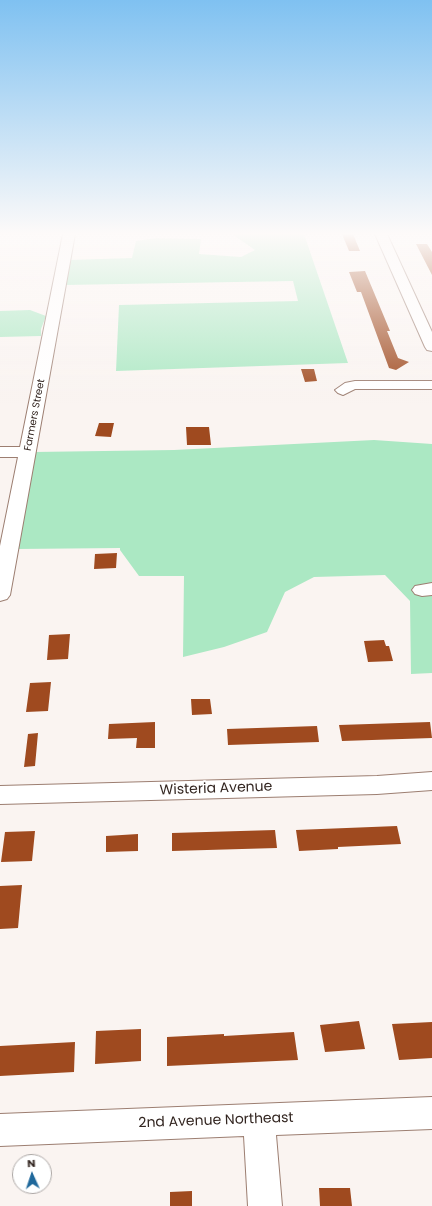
<!DOCTYPE html>
<style>
body{margin:0}
#map{position:relative;width:432px;height:1206px;overflow:hidden;background:#faf4f1;font-family:Poppins,sans-serif}
canvas{display:block}
.north{position:absolute;left:12px;top:1154px;width:40px;height:40px;box-sizing:border-box;background:#fff;border:1px solid #ada8a6;border-radius:50%;rotate:357deg;font-size:11px;font-weight:700;line-height:16px;text-align:center;color:#332621}
.north::after{content:'';display:block;margin:auto;width:14px;height:18px;background:#1f689b;clip-path:polygon(50% 0,100% 100%,50% 72%,0 100%)}
</style>
<div id="map">
<canvas width="432" height="1206"></canvas>
<div class="north">N</div>
</div>
<script>
const c = document.querySelector('canvas').getContext('2d');
c.lineJoin = 'round';
function fill(path, color) { c.fillStyle = color; c.fill(path, 'evenodd'); }
const shape = rows => new Path2D(rows.map(r => 'M' + r).join(''));
function stroke(path, color, width, dash) { c.strokeStyle = color; c.lineWidth = width; c.lineCap = dash ? 'butt' : 'round'; c.setLineDash(dash || []); c.stroke(path); }
function label(font, color, halo, rows, align = 'center') {
  c.font = font + ' Poppins,sans-serif'; c.lineWidth = 4; c.setLineDash([]); c.textBaseline = 'middle'; c.strokeStyle = halo; c.fillStyle = color; for (const [text, x, y, turn = 0] of rows) {
    c.save(); c.translate(x, y); c.rotate((+turn || 0) * Math.PI / 180); c.textAlign = isNaN(turn) ? turn : align; if (halo) c.strokeText(text, 0, 0); c.fillText(text, 0, 0); c.restore();
  }
}
const green = shape([
 [232,234,304,234,348,363,116,371,119,305,298,301,293,281,64,285,68,260,132,258,136,241,156,238,201,239,199,254,241,257,255,250],
 [30,310,46,316,41,329,41,336,0,337,0,311],
 [374,440,432,444,432,584,414,586,417,595,432,594,432,673,411,674,410,601,385,575,314,577,285,592,267,632,224,647,183,657,184,576,139,576,120,550,120,548,16,549,34,452,174,450]
]);
const building = shape([
 [342,234,353,234,360,251,349,251],
 [416,244,427,244,432,252,432,275],
 [365,271,390,331,387,331,398,358,409,362,396,370,389,368,361,292,357,292,349,272],
 [301,369,314,369,317,381,305,382],
 [99,423,114,423,111,437,95,436],
 [186,427,209,427,211,445,187,445],
 [117,553,116,568,94,569,95,554],
 [70,634,68,659,47,660,49,635],
 [384,640,386,646,389,646,393,661,368,662,364,641],
 [51,682,48,711,26,712,30,683],
 [191,699,210,699,212,714,192,715],
 [155,722,155,748,136,748,137,738,108,739,109,724],
 [430,722,432,738,342,741,339,725],
 [317,726,319,742,228,745,227,729],
 [38,733,35,766,24,767,28,734],
 [397,826,401,844,338,847,338,849,299,851,296,830],
 [275,830,277,848,172,851,172,833],
 [35,831,32,861,1,862,5,832],
 [138,834,138,851,106,852,106,836],
 [22,885,18,928,0,929,0,886],
 [359,1021,365,1049,325,1052,320,1025],
 [432,1022,432,1058,399,1060,392,1024],
 [141,1029,141,1061,95,1064,96,1031],
 [294,1032,298,1060,167,1066,167,1037,224,1034,224,1036],
 [75,1042,74,1072,0,1076,0,1046],
 [319,1188,350,1188,352,1206,320,1206],
 [192,1191,192,1206,170,1206,170,1192]
]);
const minor = shape([
 [63,234,75,234,10,595,7,599,0,601,0,546,18,457,0,457,0,447,20,447,63,234],
 [375,234,387,234,432,332,432,351,427,350,425,347,375,234],
 [355,381,432,381,432,389,355,389,343,395,338,393,335,390,345,383,355,381],
 [432,583,432,595,422,596,415,594,412,590,415,586,432,583],
 [432,772,432,790,377,794,0,804,0,786,377,776,432,772],
 [432,1097,432,1129,276,1135,282,1206,248,1206,244,1136,0,1146,0,1114,432,1097]
]);
const farStreetnames = [
 ["Farmers Street",35,415,-79]
];
const nearStreetnames = [
 ["Wisteria Avenue",216,789,-2],
 ["2nd Avenue Northeast",216,1121,-2]
];
fill(green, '#abe8c3');
fill(building, '#9f4a1f');
stroke(minor, '#9c7e71', 2);
fill(minor, '#fff');
const sky = c.createLinearGradient(0, 0, 0, 403);
sky.addColorStop(0, '#7fc1f1');
sky.addColorStop(0.58, '#fdfaf9');
sky.addColorStop(1, '#fdfaf900');
c.fillStyle = sky;
c.fillRect(0, 0, 432, 403);
label('10px', '#332621', '#fff', farStreetnames);
label('14px', '#332621', '#fff', nearStreetnames);
</script>
